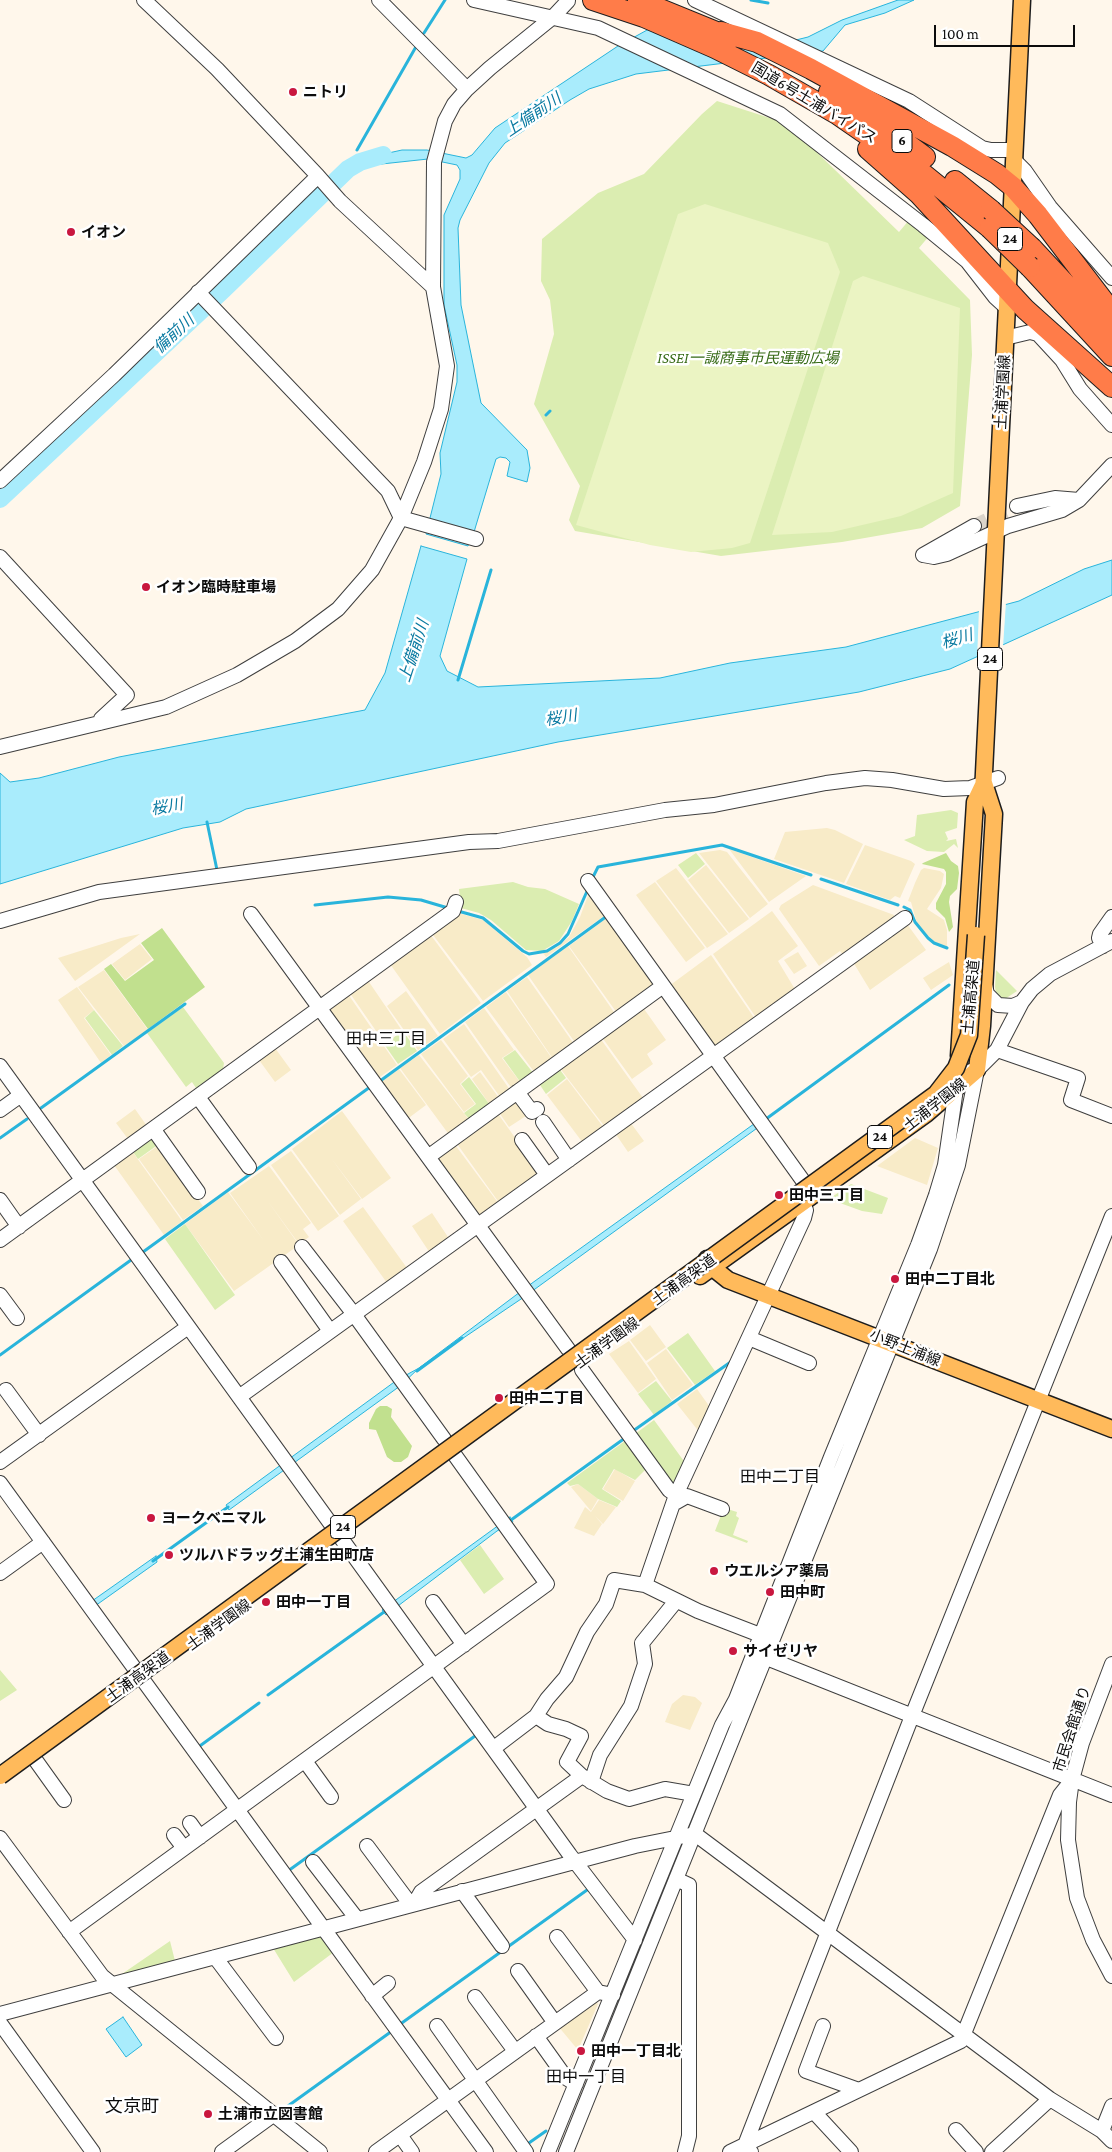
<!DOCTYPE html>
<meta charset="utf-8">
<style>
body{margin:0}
#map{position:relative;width:1112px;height:2152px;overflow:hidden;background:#fff7eb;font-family:"Crimson Pro",serif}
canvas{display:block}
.scale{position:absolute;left:934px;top:25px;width:141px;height:22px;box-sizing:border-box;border:2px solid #0c0c0c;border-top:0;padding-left:6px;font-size:15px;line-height:18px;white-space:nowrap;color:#0c0c0c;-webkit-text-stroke:4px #fff;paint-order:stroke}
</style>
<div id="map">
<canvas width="1112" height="2152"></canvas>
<div class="scale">100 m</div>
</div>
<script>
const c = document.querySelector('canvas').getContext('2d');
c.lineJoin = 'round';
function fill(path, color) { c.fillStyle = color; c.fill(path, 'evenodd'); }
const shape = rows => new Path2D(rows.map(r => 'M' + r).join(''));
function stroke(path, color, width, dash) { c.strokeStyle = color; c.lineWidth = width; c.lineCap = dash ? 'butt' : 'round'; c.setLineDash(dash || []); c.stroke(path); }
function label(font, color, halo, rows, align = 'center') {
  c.font = font + ' "Crimson Pro","Noto Sans JP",serif'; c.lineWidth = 5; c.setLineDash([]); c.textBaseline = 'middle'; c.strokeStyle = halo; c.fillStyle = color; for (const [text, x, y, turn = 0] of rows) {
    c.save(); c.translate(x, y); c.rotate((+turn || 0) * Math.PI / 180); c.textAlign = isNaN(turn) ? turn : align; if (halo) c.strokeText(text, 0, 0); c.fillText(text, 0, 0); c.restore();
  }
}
const farmland = shape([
 [827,828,835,830,863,844,844,883,774,859,785,832],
 [865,845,911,861,915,864,900,898,895,896,890,900,846,884],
 [729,849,806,876,769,902],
 [720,850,727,852,768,904,750,918,699,853],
 [706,865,749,919,729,933,688,880],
 [676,868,728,934,707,948,656,881],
 [924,868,940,871,944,874,941,888,927,909,944,920,947,930,947,947,935,942,925,933,917,923,911,902,908,901,915,883,921,870],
 [655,882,705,948,686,962,636,895],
 [813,885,894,915,895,921,844,956,840,951,819,966,779,909,781,905],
 [590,890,607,914,546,957,543,953,557,947,569,937,580,917],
 [772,911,798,946,778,961,796,991,757,1019,713,954],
 [458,913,483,920,527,957,532,965,483,1001,433,935,433,931],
 [608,917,658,984,617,1013,569,946],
 [907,924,926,950,870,990,853,962],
 [140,934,75,981,58,958,121,938],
 [430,934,481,1003,440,1034,390,964],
 [140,944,152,959,125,980,112,964],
 [568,946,616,1015,576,1044,528,975],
 [798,952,807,966,794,974,784,960],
 [711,955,755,1019,715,1049,669,986],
 [949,962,953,975,931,990,923,978],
 [104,970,148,1030,124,1046,78,987],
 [527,977,574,1044,553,1059,507,991],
 [367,979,401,1029,383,1041,349,992],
 [77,987,94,1010,84,1018,111,1055,101,1063,58,1000],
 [406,991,438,1036,418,1050,387,1006],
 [506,992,553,1060,535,1073,486,1007],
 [348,994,397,1065,377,1079,327,1009],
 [642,1006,666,1040,647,1054,653,1064,632,1079,601,1036],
 [484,1008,514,1050,502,1058,520,1082,512,1089,465,1022],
 [464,1024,510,1090,500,1097,481,1070,471,1077,443,1039],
 [600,1038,643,1098,605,1127,559,1067],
 [441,1040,468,1076,460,1084,475,1104,464,1112,421,1054],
 [275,1048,291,1070,275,1082,259,1060],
 [419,1055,470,1121,450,1136,400,1068],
 [399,1069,426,1105,406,1120,379,1083],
 [480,1072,499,1098,490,1105,472,1079],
 [567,1079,604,1128,583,1143,547,1095],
 [516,1097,529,1114,509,1127,498,1111],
 [135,1109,147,1126,128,1139,116,1123],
 [342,1111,391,1178,362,1199,331,1158,361,1199,340,1215,292,1149],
 [496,1111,541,1174,500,1204,455,1141],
 [630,1122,644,1141,628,1152,615,1133],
 [915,1138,938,1148,927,1185,877,1166],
 [453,1142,499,1204,479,1219,433,1157],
 [159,1145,203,1206,183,1220,139,1159],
 [132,1151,182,1221,164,1235,114,1165],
 [291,1151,339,1216,318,1231,271,1165],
 [269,1166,311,1223,303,1229,309,1237,299,1244,267,1200,299,1245,234,1291,185,1224,228,1192,264,1241,230,1193],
 [363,1207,407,1268,387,1283,343,1221],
 [432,1213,450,1240,430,1253,412,1226],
 [650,1325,666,1347,646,1361,630,1340],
 [629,1341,656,1379,638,1393,609,1354],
 [666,1349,693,1385,672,1400,647,1363],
 [697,1389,712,1410,700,1433,677,1404],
 [615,1469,635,1481,623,1501,603,1489],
 [578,1484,598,1499,591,1511,571,1487],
 [599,1500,616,1507,603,1524,595,1516,602,1524,594,1536,574,1528,585,1507,591,1512],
 [683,1695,695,1697,702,1703,690,1730,665,1722,672,1704],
 [594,2000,598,2004,578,2050,558,2026]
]);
const green = shape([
 [717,101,776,120,801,137,899,232,910,219,929,236,919,248,970,300,972,355,960,506,922,528,842,542,721,556,575,531,569,520,580,486,534,404,554,334,550,300,541,281,542,239,598,193,644,174,702,114],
 [951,810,958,813,957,828,945,832,948,839,946,841,956,839,958,848,954,844,944,852,927,851,904,840,915,836,917,815],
 [696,853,705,864,688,878,678,865],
 [513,882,528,887,545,889,579,904,572,921,559,941,542,951,526,950,491,920,479,913,461,908,459,889],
 [996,970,1017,991,1005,999,999,997,996,993,995,987],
 [183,1007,224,1063,223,1069,196,1088,192,1082,186,1087,147,1033],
 [94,1010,123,1046,112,1055,85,1018],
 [403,1031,417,1051,398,1064,384,1044],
 [515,1050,534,1074,521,1083,503,1058],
 [558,1067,566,1078,546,1094,538,1082],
 [469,1077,490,1105,470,1120,464,1113,476,1104,461,1084],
 [151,1134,159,1144,138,1159,131,1149],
 [851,1184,888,1198,882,1214,862,1211,829,1199],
 [185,1224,235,1295,215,1310,165,1239],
 [688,1333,715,1371,695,1385,667,1348],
 [656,1381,672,1401,654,1415,638,1394],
 [654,1420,686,1464,674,1487,635,1434],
 [625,1441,646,1469,635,1480,614,1469,602,1489,621,1501,617,1507,598,1499,578,1484,570,1486,567,1483],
 [724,1508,737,1512,736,1516,739,1518,733,1535,748,1541,747,1543,715,1531],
 [480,1545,504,1579,484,1594,460,1560],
 [0,1670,17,1690,0,1701],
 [323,1936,334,1952,294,1982,273,1948],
 [170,1941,175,1961,119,1976]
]);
const forest = shape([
 [946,853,951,861,958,866,959,873,957,889,950,896,949,902,953,927,949,932,945,918,936,909,936,903,946,884,946,872,944,869,922,864,923,863],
 [162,928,205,987,148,1029,104,969,111,964,125,981,154,960,141,943],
 [380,1406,387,1406,392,1409,391,1417,412,1446,408,1457,401,1462,394,1462,387,1457,376,1430,369,1429,369,1423,376,1409]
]);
const pitch = shape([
 [705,204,828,243,840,272,750,543,732,548,691,552,650,545,576,525,678,214],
 [863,276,960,308,953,493,901,516,832,532,772,535,853,281]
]);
const water = shape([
 [898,0,914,0,885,13,845,25,823,51,636,74,589,89,570,100,505,143,489,163,460,220,458,228,461,305,481,403,527,450,530,468,527,482,507,476,510,462,506,458,500,457,496,459,474,532,468,546,426,534,441,474,440,453,457,382,457,365,444,305,444,215,460,179,460,170,457,165,428,159,363,166,361,159,402,150,427,150,466,158,472,155,495,128,618,46,649,29,796,40,808,37,842,20,898,0],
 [421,546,467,559,440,656,447,671,478,687,660,678,730,663,846,647,1019,601,1084,569,1112,560,1112,595,950,669,859,692,558,742,246,809,220,822,183,828,0,884,0,773,10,782,39,778,119,757,365,710,385,673,421,546],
 [765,1116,760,1126,524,1297,419,1368,400,1386,229,1510,226,1505,397,1380,419,1368,528,1286,765,1116],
 [510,1517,513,1522,497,1531,386,1615,382,1610,510,1517],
 [156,1556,157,1562,95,1606,92,1601,156,1556],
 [123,2017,142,2045,126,2057,106,2029,123,2017]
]);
const pier = shape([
 [1006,602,1003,647,977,660,979,609]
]);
const stream = shape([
 [751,0,768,3],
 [424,33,445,0],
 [357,150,417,45],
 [546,415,550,411],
 [458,680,491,570],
 [207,822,217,870],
 [592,879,598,867,722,845,811,875],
 [821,879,898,905],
 [315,905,388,897,421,900,448,908],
 [904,907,910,910,915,922,928,938,934,943,947,948],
 [458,911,483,918,523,951,529,954,547,951,560,943,568,934,588,889],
 [380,1081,607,916],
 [41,1108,185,1004],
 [766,1119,949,985],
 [0,1138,27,1119],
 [143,1252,370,1087],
 [0,1355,131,1260],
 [417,1371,462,1338],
 [633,1431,732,1361],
 [511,1520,625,1438],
 [153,1561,228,1507],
 [268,1695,384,1612],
 [197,1748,259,1703],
 [288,1871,475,1736],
 [399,2025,587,1890],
 [281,2111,392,2031],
 [526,2145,546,2131]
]);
const river = shape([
 [0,499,223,290,348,169,360,162,383,155]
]);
const minorTunnel = shape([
 [974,526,1017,506]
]);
const minor = shape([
 [379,0,467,89],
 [474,0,598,28,780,114,923,225,967,261,995,297,1007,308],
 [695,0,909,101,982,148,991,150,1015,150],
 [1014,160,1025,171,1050,207,1112,278],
 [318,176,340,201,433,287],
 [198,292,388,491,401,518,476,539],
 [1005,338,1030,332,1038,334,1062,360,1080,389,1112,425],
 [0,481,114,375,318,176,217,69,144,0],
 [1017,506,1055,498,1079,500],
 [923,555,934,557,947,554,1008,526,1062,510,1079,500,1112,465],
 [923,555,974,526],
 [0,557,127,695,101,719,100,723],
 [0,747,166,707,237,675,295,641,338,609,372,570,401,518,424,462,441,409,447,366,433,287,434,162,445,121,454,104,467,89,490,68,553,17,568,1],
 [588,881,806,1185],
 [251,914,568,1349],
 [0,921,99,892,469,842,498,841,665,810,714,805,826,783,865,778,892,780,944,789,970,788,998,778],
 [1103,946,1099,938,1100,934,1112,917],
 [985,985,987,994,998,1005,1013,1006,1022,1002],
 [997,1050,1078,1078,1071,1100,1112,1116],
 [0,1066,570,1855,635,1940],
 [971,1071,977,1070,997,1050,1022,1002,1032,989,1050,974,1112,941],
 [517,1092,532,1112,537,1109],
 [198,1097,249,1167],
 [0,1110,21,1095],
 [543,1122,569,1160],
 [154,1130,198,1192],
 [522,1140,547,1175],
 [428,1157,663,986],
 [0,1200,19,1227],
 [0,1240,453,911,456,902],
 [302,1247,353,1313,444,1439],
 [281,1262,330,1331],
 [0,1295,17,1318],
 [749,1338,809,1363],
 [582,1370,669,1490,676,1495],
 [6,1390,39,1435],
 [239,1397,905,918],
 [0,1462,188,1327],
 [0,1483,135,1669],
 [673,1504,687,1496,722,1509],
 [0,1573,43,1542],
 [433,1602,464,1645],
 [768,1638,698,1611,645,1585,676,1495,804,1218,806,1210,801,1203],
 [759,1655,1112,1795],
 [1112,1664,1082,1743,1072,1780,1069,1802,1068,1840,1077,1898,1093,1940,1112,1976],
 [143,1680,486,2152],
 [536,1716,548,1724,566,1729,581,1736,567,1762,582,1776],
 [494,1748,536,1716,547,1699,566,1677,587,1632,606,1604,614,1580,645,1585],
 [34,1758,64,1800],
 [305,1761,331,1797],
 [591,1782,600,1755,631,1706,645,1664,642,1643,676,1601],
 [190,1823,200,1837],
 [174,1835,184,1848],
 [0,1838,102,1976,320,2152],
 [367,1846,411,1905],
 [313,1862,357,1919],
 [676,1879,689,1885,689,2136,685,2152],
 [462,1891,502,1946],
 [414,1904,421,1892,582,1776,607,1791,629,1799,665,1789,694,1794],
 [69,1932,547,1584,454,1454],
 [557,1937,598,1992],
 [215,1957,276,2038],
 [518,1971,555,2023],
 [372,1996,388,1983],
 [475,1997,515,2051],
 [0,2014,635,1846,695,1834,1050,2099,1102,2131,1112,2141],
 [0,2023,93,2152],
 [437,2026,526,2152],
 [823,2026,806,2071,859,2090],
 [536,2036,566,2078,576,2084],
 [814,2112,851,2152],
 [956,2130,976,2152],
 [1102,2131,1112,2106],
 [400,2135,412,2152],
 [222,2152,273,2115],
 [376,2152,598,1992,613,1995],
 [548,2152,722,1725,736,1699,831,1457,918,1245,936,1195,945,1165,957,1082],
 [566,2152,930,1249,958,1165,977,1070],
 [730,2152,961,2041,1060,1795,1072,1780],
 [751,2152,745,2145,912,1716,1112,1216],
 [992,2152,1050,2099]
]);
const major = shape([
 [983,793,1022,0],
 [959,1056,975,802,984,783],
 [707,1259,718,1272,728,1280,1112,1429],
 [700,1276,926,1114,977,1070,982,1026,994,814,984,783]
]);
const highway = shape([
 [593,0,644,17,715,48,769,75,837,114,921,172,990,228],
 [638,0,731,38],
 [721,32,757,42,811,69,952,146,997,174,1013,187,1038,215,1112,312],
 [829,92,887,129,925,157],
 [868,149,919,194,1025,309,1112,387],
 [955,181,991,210],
 [1032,248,1112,334],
 [1030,267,1112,356]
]);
const majorBridge = shape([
 [0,1776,936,1094,956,1068,969,1035,976,935]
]);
const highwayBridge = shape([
 [991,210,1032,248],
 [990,228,1030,267]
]);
const markers = [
 [293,92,5,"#c9173f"],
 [71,232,5,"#c9173f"],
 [146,587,5,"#c9173f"],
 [779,1195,5,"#c9173f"],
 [895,1279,5,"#c9173f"],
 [499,1398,5,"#c9173f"],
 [151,1518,5,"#c9173f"],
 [169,1555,5,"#c9173f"],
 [714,1571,5,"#c9173f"],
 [770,1592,5,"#c9173f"],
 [266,1602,5,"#c9173f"],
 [733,1651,5,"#c9173f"],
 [581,2051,5,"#c9173f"],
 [208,2114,5,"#c9173f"]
];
const shields = [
 [902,141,20],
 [1010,239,25],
 [990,659,25],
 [880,1137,25],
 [343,1527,25]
];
const shieldNames = [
 ["6",902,141],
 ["24",1010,239],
 ["24",990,659],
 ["24",880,1137],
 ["24",343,1527]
];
const poiNames = [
 ["ニトリ",303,92],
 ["イオン",81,232],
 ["イオン臨時駐車場",156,587],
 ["田中三丁目",789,1195],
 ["田中二丁目北",905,1279],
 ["田中二丁目",509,1398],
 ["ヨークベニマル",161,1518],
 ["ツルハドラッグ土浦生田町店",179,1555],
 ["ウエルシア薬局",724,1571],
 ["田中町",780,1592],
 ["田中一丁目",276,1602],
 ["サイゼリヤ",743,1651],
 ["田中一丁目北",591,2051],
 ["土浦市立図書館",218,2114]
];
const streetNames = [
 ["国道6号土浦バイパス",814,103,31],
 ["土浦学園線",1003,392,-87],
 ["土浦高架道",971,997,-85],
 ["土浦学園線",935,1105,-38],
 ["土浦高架道",684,1280,-36],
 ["土浦学園線",607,1343,-36],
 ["小野土浦線",905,1348,22],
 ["土浦学園線",219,1625,-36],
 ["土浦高架道",138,1677,-36],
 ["市民会館通り",1072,1729,-72]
];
const parkNames = [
 ["ISSEI一誠商事市民運動広場",748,358]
];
const waterNames = [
 ["上備前川",533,115,-34],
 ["備前川",174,334,-43],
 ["桜川",957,639,-16],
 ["上備前川",414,651,-72],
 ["桜川",561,718,-9],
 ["桜川",167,807,-10]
];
const neighbourhoodNames = [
 ["田中三丁目",386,1039],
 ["田中二丁目",780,1477],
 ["田中一丁目",586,2077]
];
const quarterNames = [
 ["文京町",132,2106]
];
fill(farmland, '#f8ebc8');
fill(green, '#dbedb1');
fill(forest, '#c1e08e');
fill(pitch, '#ebf4c3');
fill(water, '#a9ecfc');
stroke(water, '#29b4db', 1);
fill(pier, '#fff7eb');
stroke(stream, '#29b4db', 3);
stroke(river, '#a9ecfc', 18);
stroke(minorTunnel, '#dbd4ca', 14, [14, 7]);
stroke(minor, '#3f3f3f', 16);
stroke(major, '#1d1d1d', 19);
stroke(highway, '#1d1d1d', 22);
stroke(minor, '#fff', 14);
stroke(major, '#ffba5b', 16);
stroke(highway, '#ff7c49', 20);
stroke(majorBridge, '#1d1d1d', 19, []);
stroke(highwayBridge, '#1d1d1d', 22, []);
stroke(majorBridge, '#ffba5b', 16);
stroke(highwayBridge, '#ff7c49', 20);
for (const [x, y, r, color] of markers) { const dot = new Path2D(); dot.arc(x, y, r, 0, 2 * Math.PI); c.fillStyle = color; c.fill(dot); stroke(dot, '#fff', 2); }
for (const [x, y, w] of shields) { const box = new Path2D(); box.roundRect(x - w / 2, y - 11.5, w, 23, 4); c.fillStyle = '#fff'; c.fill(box); stroke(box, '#0c0c0c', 1); }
label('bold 14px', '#0c0c0c', null, shieldNames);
label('bold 15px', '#0c0c0c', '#fff', poiNames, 'left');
label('15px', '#0c0c0c', '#fff', streetNames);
label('italic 15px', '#366a16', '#fff', parkNames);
label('italic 16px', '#097aa1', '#fff', waterNames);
label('16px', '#0c0c0c', '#fff', neighbourhoodNames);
label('18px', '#0c0c0c', '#fff', quarterNames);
</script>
